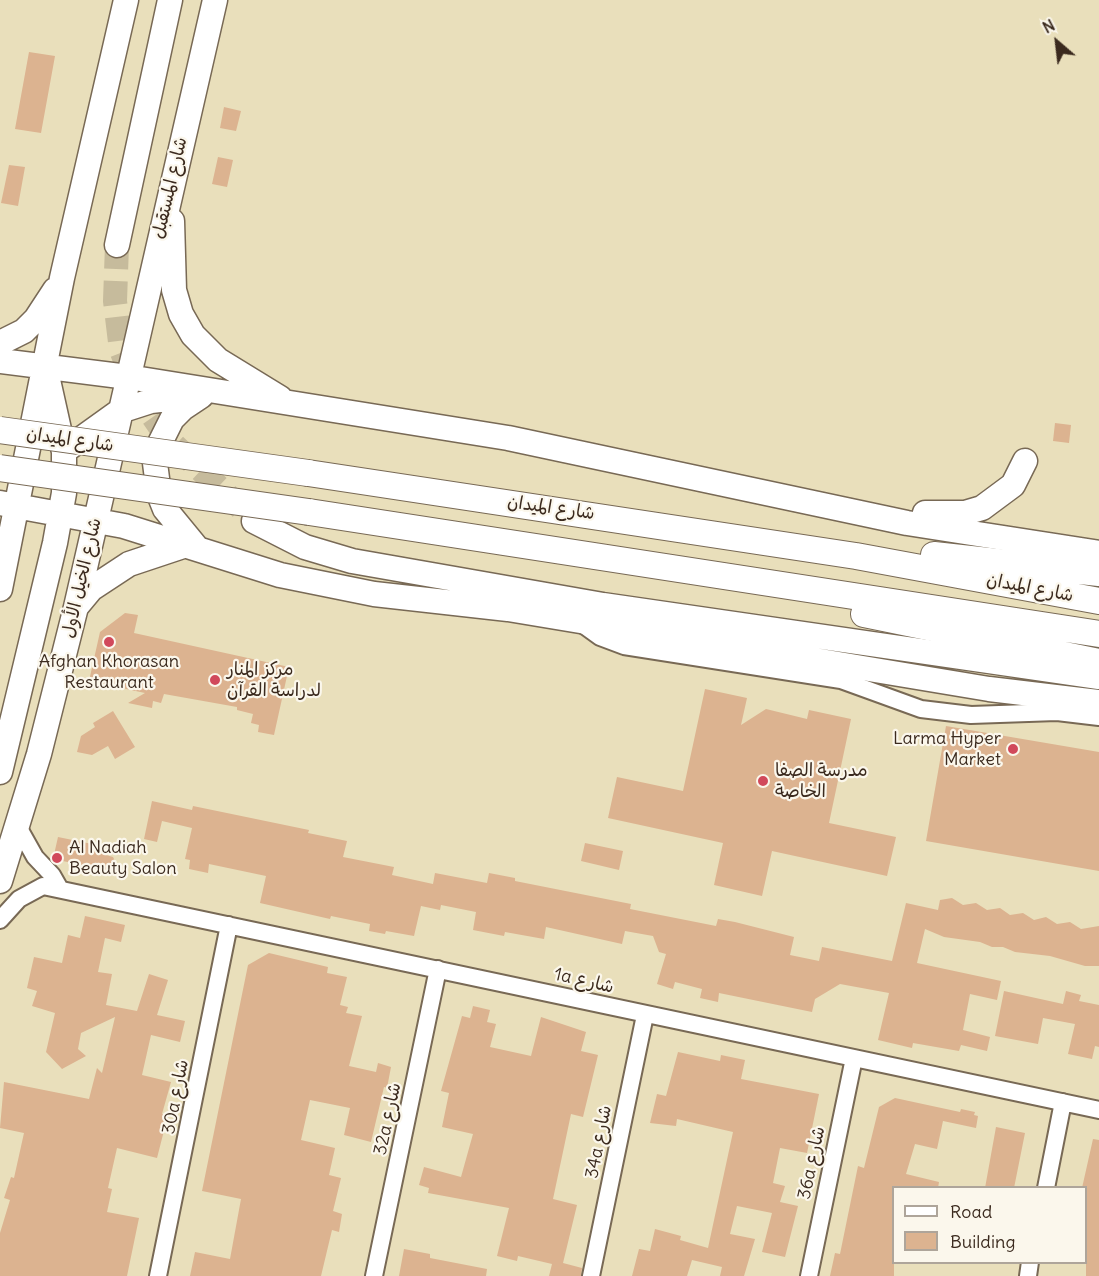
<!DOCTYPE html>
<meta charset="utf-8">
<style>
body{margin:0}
#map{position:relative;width:1099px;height:1276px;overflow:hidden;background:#e9dfbb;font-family:Delius,sans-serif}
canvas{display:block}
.legend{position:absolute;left:892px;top:1186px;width:195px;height:78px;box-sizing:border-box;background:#fbf7ec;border:2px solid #aea59a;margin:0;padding:8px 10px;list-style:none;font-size:18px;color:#3b2a1e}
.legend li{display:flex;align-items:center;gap:12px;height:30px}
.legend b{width:30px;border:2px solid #aea59a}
.north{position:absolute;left:1027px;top:12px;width:60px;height:60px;-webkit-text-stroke:4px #fbf7ec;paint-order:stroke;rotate:332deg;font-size:16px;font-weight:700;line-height:24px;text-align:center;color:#3b2a1e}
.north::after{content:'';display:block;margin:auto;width:21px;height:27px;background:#3b2a1e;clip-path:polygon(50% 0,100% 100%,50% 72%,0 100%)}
</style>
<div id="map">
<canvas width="1099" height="1276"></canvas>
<ul class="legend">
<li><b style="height:8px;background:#fff"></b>Road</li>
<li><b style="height:16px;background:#dcb390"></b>Building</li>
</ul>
<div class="north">N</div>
</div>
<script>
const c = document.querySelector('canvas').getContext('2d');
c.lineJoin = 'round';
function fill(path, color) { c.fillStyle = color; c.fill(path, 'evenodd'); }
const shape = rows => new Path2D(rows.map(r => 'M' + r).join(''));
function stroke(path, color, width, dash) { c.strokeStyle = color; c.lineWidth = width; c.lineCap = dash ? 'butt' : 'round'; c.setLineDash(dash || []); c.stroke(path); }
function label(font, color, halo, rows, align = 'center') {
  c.font = font + ' Delius,"Playpen Sans Arabic",sans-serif'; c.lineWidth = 4.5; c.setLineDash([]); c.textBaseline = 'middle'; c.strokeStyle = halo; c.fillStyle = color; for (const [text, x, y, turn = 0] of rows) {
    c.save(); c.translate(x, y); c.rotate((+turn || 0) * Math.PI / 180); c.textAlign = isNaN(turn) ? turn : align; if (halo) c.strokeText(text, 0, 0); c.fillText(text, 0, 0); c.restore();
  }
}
const building = shape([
 [29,52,55,56,41,133,15,129],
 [224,107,241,111,236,131,220,128],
 [218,157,233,160,227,187,212,184],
 [9,165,25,167,18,206,1,203],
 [1055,423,1071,425,1069,443,1053,441],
 [125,613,138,615,134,633,289,667,274,735,258,732,259,725,251,723,253,714,237,710,237,707,164,694,161,703,153,701,152,708,128,703,145,693,89,681,100,632],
 [705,689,747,698,741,725,766,709,807,719,809,710,851,719,829,823,896,837,887,876,772,851,762,896,714,885,723,843,608,818,617,777,683,791],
 [113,711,135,747,115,759,108,746,92,755,77,752,81,736,95,727,93,723],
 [946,726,1099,752,1099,871,926,841],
 [152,801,192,810,193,806,309,830,308,833,347,841,343,857,394,867,392,875,433,884,435,873,487,883,489,873,515,878,515,881,631,904,630,909,716,926,718,919,735,922,794,937,790,955,819,961,822,947,892,961,906,903,938,910,940,900,952,898,963,905,976,903,987,910,1000,908,1010,915,1023,913,1034,920,1046,917,1057,924,1070,922,1081,929,1099,926,1099,966,1085,966,1050,956,1015,952,1003,947,992,947,980,942,944,937,925,929,917,963,1001,981,997,1000,970,994,963,1030,990,1037,987,1051,961,1045,959,1051,913,1043,912,1048,878,1040,889,993,840,984,815,999,812,1012,719,993,718,1002,700,998,702,989,675,982,673,989,657,984,666,954,659,952,653,936,625,931,622,944,546,927,544,939,505,932,504,936,473,930,476,912,441,905,440,910,421,906,414,936,386,931,385,934,369,931,370,924,331,916,330,919,260,903,266,876,209,864,208,873,189,869,190,860,185,859,192,828,162,821,157,842,144,839],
 [58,837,97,845,95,852,113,857,121,873,53,859],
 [585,843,623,851,619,870,581,861],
 [85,916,125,925,121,942,105,938,98,972,112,974,106,1005,137,1011,149,974,168,980,157,1015,185,1021,180,1042,151,1035,142,1075,171,1082,162,1114,168,1115,157,1158,117,1148,108,1188,112,1189,107,1212,139,1218,127,1276,0,1276,0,1233,10,1200,4,1198,11,1177,14,1178,24,1133,0,1128,4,1082,89,1099,97,1068,102,1073,115,1017,81,1033,78,1049,86,1056,62,1069,46,1052,55,1013,32,1006,37,991,27,988,34,957,62,963,68,935,80,938],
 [269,953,328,967,327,973,347,977,340,1005,348,1007,346,1013,362,1016,349,1066,376,1072,378,1063,391,1067,387,1088,384,1087,371,1142,344,1135,350,1108,310,1100,301,1140,335,1148,329,1175,341,1178,333,1211,342,1214,339,1232,332,1230,321,1276,190,1276,195,1252,230,1259,241,1199,202,1191,248,965],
 [1004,991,1063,1004,1066,991,1081,995,1079,1001,1099,1005,1099,1047,1095,1046,1092,1059,1068,1054,1075,1024,1043,1018,1038,1044,995,1036],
 [473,1006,490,1010,487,1022,496,1024,490,1047,531,1056,541,1017,586,1032,581,1051,598,1055,583,1117,571,1114,553,1199,577,1205,563,1263,582,1268,581,1276,549,1276,552,1264,518,1256,517,1261,497,1256,509,1208,428,1193,429,1188,419,1185,424,1167,461,1177,473,1134,442,1127,449,1093,441,1091,462,1016,470,1018],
 [678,1052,720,1061,721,1055,745,1060,741,1079,819,1094,807,1153,780,1148,773,1183,785,1186,780,1202,798,1206,785,1257,762,1252,772,1213,737,1206,730,1234,755,1239,744,1276,720,1276,722,1267,692,1260,687,1276,632,1276,639,1249,650,1251,655,1229,681,1236,680,1240,708,1248,733,1132,677,1119,676,1126,650,1123,657,1094,666,1096],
 [895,1098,960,1112,961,1109,975,1112,974,1115,978,1116,976,1128,943,1121,937,1149,915,1144,906,1174,939,1182,938,1188,894,1188,894,1276,830,1276,835,1253,840,1254,858,1166,864,1168,879,1107],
 [996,1127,1025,1133,1014,1188,985,1188],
 [1093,1139,1099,1140,1099,1276,1086,1276,1086,1188,1082,1188],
 [404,1249,430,1254,430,1258,487,1269,486,1276,399,1276]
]);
const secondaryTunnel = shape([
 [117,245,115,301,121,350,140,398,169,440,241,508]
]);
const minor = shape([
 [582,624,600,637,624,646,841,680,921,709,971,715,1057,712,1099,717],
 [17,825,35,857,52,875,60,889],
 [0,920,19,899,43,886,1099,1110],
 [1046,1188,1063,1102],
 [158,1276,229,925],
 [374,1276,438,969],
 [591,1276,645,1015],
 [809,1276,854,1058],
 [1028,1276,1030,1262]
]);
const secondary = shape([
 [172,221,174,290,181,314,193,335,218,360,280,398],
 [117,245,170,0],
 [0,343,24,331,36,319,55,290],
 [0,361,128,377,508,438,907,523,1099,553],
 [67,449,120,411,151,401,195,396],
 [0,503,124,526,280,575,374,594,508,609,989,689,1099,702],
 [925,513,965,513,982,508,1013,485,1025,461],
 [254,521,305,547,352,561,603,605,1099,677],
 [197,548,165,509,159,494,155,463,158,447,172,419,183,408,201,396],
 [0,589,62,278,126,0],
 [76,607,91,589,129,564,186,545],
 [0,772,55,543,64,493,64,452,46,371],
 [0,881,39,754,76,607,215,0]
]);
const primary = shape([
 [308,473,856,556,1099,601],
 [309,512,1099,634],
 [934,555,1099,573],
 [864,614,1099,662]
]);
const primaryBridge = shape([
 [0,430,308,473],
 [0,468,309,512]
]);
const markers = [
 [109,642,6,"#d1495b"],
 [215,680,6,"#d1495b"],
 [1013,749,6,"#d1495b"],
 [763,781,6,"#d1495b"],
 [57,858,6,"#d1495b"]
];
const streetNames = [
 ["شارع المستقبل",170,188,-77],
 ["شارع الميدان",70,440,8],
 ["شارع الميدان",551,508,8],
 ["شارع الخيل الأول",82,578,-77],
 ["شارع الميدان",1030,588,11],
 ["1a شارع",584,981,13],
 ["30a شارع",176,1097,-79],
 ["32a شارع",388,1119,-78],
 ["34a شارع",599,1142,-79],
 ["36a شارع",812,1163,-78]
];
const poiNames = [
 ["Afghan Khorasan",109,662,"center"],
 ["Restaurant",109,683,"center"],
 ["مركز المنار",227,670],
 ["لدراسة القرآن",227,691],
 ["Larma Hyper",1001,739,"right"],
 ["Market",1001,760,"right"],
 ["مدرسة الصفا",775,771],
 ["الخاصة",775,792],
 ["Al Nadiah",69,848],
 ["Beauty Salon",69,869]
];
fill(building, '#dcb390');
stroke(secondaryTunnel, '#c6bb9c', 24, [24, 12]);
stroke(minor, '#786955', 20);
stroke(secondary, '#786955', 27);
stroke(primary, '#786955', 28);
stroke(minor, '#fff', 16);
stroke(secondary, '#fff', 24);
stroke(primary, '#fff', 26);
stroke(primaryBridge, '#786955', 28, []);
stroke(primaryBridge, '#fff', 26);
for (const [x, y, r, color] of markers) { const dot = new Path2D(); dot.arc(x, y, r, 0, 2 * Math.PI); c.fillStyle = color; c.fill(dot); stroke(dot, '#fbf7ec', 2); }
label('18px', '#3b2a1e', '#fbf7ec', streetNames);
label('18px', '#3b2a1e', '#fbf7ec', poiNames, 'left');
</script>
